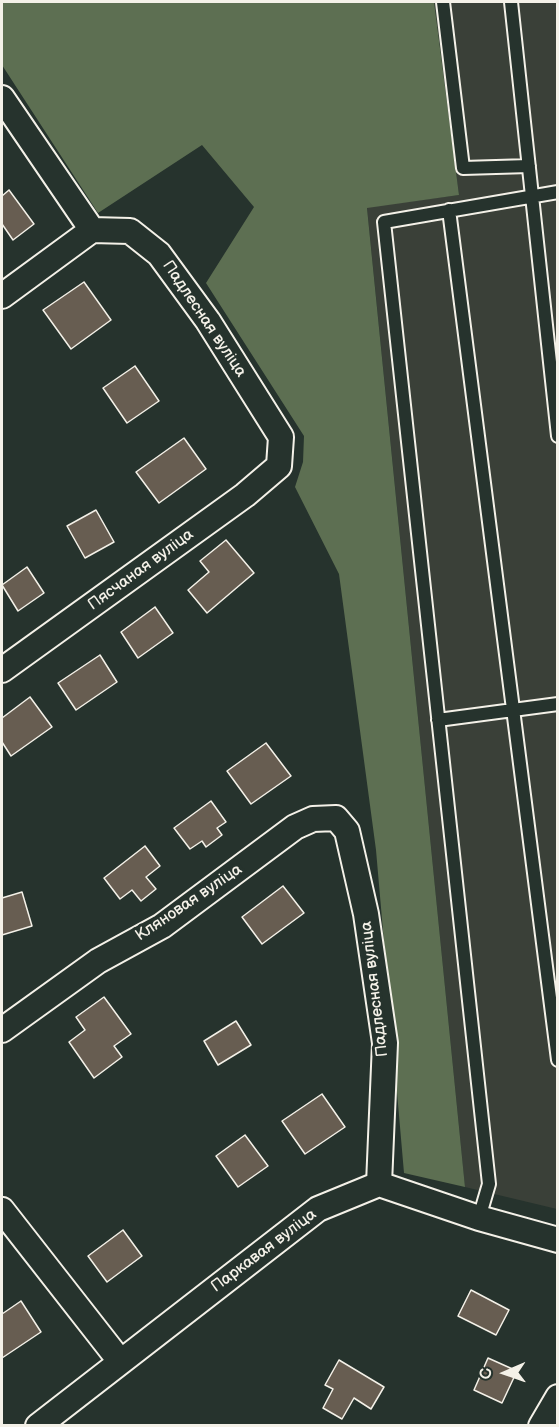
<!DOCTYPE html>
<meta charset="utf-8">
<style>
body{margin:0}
#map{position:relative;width:559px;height:1427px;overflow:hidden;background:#26332d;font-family:"Balsamiq Sans",sans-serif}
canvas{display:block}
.frame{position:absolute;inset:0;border:3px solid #f4f1e8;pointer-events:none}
.north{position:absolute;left:475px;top:1343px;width:60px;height:60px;-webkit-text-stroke:4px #26332d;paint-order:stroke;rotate:268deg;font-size:16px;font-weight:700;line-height:24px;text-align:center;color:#f4f1e8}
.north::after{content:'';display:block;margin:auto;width:21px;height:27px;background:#f4f1e8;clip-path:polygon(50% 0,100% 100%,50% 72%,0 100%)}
</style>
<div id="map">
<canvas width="559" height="1427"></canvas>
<div class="frame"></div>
<div class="north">С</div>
</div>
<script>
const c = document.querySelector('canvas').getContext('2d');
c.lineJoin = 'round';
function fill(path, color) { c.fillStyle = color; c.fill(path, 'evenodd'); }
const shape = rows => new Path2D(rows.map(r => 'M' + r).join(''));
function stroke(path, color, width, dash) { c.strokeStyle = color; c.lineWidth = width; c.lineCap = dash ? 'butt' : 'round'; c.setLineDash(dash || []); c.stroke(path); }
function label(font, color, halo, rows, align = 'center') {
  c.font = font + ' "Balsamiq Sans",sans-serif'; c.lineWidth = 6; c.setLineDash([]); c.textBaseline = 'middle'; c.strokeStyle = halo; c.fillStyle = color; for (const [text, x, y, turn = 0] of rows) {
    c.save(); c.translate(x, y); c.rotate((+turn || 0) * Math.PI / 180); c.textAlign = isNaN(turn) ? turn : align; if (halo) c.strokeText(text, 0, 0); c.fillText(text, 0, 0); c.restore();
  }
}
const built = shape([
 [434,2,557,2,557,1209,465,1187,367,207,459,195]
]);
const green = shape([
 [2,2,434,2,459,195,367,208,465,1187,404,1173,376,850,339,574,295,487,303,462,304,436,206,283,254,207,202,145,98,213,2,65]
]);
const building = shape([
 [9,190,34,224,13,240,2,224,2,196,9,190],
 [84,282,111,320,71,349,43,310,84,282],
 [135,366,159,401,127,423,103,388,135,366],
 [184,438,206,469,159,503,136,472,184,438],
 [96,510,114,542,85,558,67,526,96,510],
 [226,540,254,573,207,613,188,590,209,572,200,561,226,540],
 [27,567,44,593,18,611,2,585,27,567],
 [155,607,173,633,138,658,121,632,155,607],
 [100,655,117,682,76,710,58,683,100,655],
 [30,697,52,727,11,756,2,742,2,718,30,697],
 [266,743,291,776,251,804,227,771,266,743],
 [211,801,226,822,217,828,222,835,206,847,202,841,190,849,174,828,211,801],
 [145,846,160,866,146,877,156,889,141,901,132,890,120,899,104,878,145,846],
 [283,886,304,913,262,944,242,917,283,886],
 [22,892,32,926,2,935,2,898,22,892],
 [104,997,131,1034,114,1046,122,1057,94,1078,69,1042,85,1030,76,1017,104,997],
 [236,1021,251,1045,218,1065,204,1041,236,1021],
 [322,1094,345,1127,305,1154,282,1121,322,1094],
 [245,1135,268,1166,238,1187,216,1156,245,1135],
 [123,1230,142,1256,107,1282,88,1256,123,1230],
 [471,1290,509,1310,496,1335,458,1316,471,1290],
 [21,1301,41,1332,2,1358,2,1314,21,1301],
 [488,1358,517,1371,502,1403,474,1390,488,1358],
 [339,1360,384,1387,371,1409,354,1398,342,1419,323,1408,333,1389,325,1385,339,1360]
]);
const lane = shape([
 [443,2,463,168,529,166],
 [511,2,558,436],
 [449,210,558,1060],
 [438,720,558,704],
 [479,1218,489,1184,384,222,558,192]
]);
const street = shape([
 [2,98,92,230,130,231,159,254,208,321,281,437,279,466,245,495,2,670],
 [2,296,92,230],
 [2,1030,98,961,162,926,295,827,313,819,336,818,347,831,366,914,385,1043,379,1184],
 [2,1210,120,1361],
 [38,1426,318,1209,379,1184,479,1218,558,1240],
 [541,1426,558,1397]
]);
const streetNames = [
 ["Падлесная вуліца",204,319,56],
 ["Пясчаная вуліца",141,570,-36],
 ["Кляновая вуліца",189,903,-34],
 ["Падлесная вуліца",375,989,-97],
 ["Паркавая вуліца",264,1251,-37]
];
fill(built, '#3a4038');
fill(green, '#5d6f52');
fill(building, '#675d51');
stroke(building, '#f4f1e8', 1.5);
stroke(lane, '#f4f1e8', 16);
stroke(street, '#f4f1e8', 28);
stroke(lane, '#26332d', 12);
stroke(street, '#26332d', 24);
label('16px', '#f4f1e8', '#26332d', streetNames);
</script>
